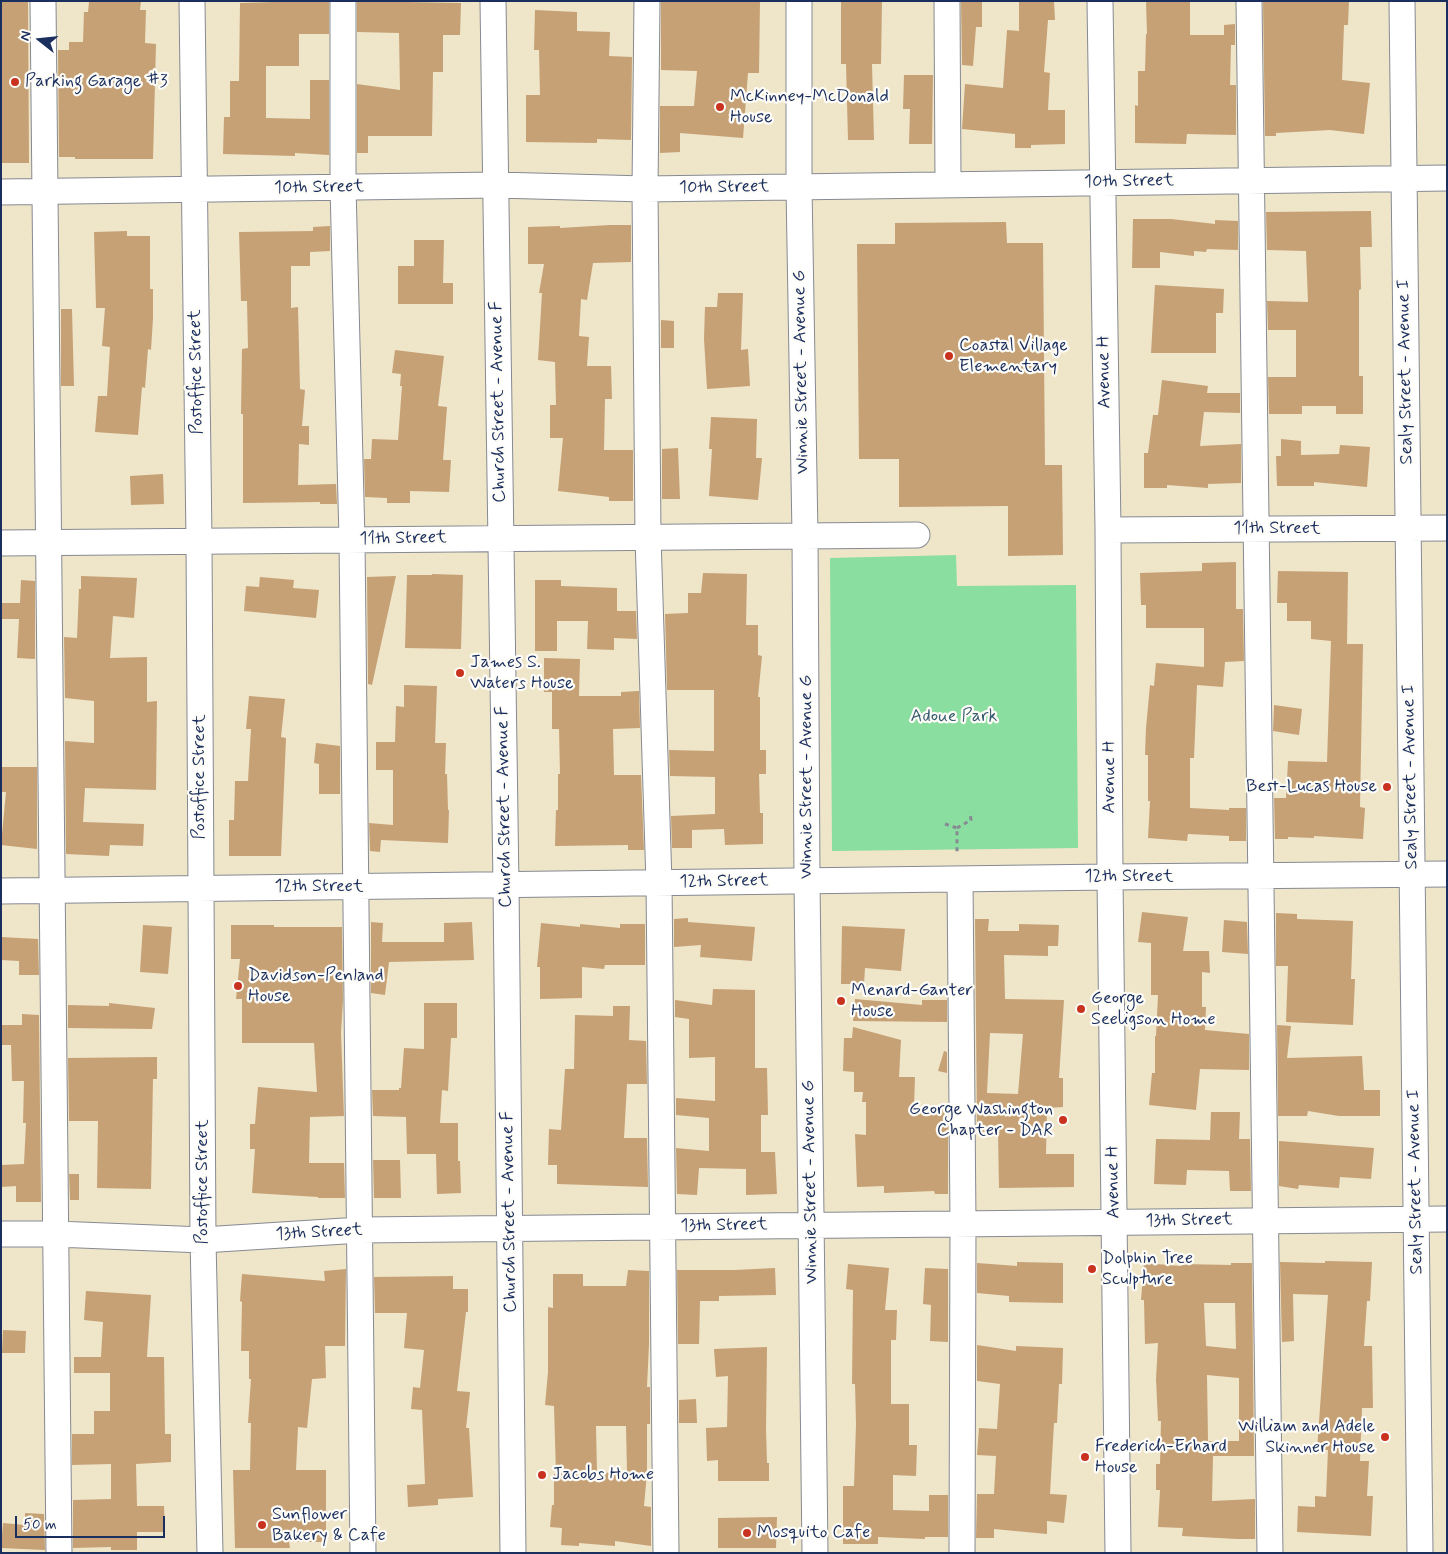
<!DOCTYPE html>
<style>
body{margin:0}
#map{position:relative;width:1448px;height:1554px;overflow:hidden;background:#efe5c8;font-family:Mynerve,sans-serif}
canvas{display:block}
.frame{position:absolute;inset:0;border:2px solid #1b2f5e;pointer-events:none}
.north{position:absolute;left:15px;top:15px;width:50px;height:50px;-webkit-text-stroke:4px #fdfcf7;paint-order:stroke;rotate:286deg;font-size:14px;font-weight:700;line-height:20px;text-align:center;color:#1b2f5e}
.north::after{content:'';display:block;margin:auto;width:18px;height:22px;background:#1b2f5e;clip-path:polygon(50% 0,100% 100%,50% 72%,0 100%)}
.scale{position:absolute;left:15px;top:1516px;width:150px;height:22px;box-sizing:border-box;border:2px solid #1b2f5e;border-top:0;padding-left:6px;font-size:15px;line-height:18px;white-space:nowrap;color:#1b2f5e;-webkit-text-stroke:4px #fdfcf7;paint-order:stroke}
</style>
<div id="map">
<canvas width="1448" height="1554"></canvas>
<div class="frame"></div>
<div class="north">N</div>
<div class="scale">50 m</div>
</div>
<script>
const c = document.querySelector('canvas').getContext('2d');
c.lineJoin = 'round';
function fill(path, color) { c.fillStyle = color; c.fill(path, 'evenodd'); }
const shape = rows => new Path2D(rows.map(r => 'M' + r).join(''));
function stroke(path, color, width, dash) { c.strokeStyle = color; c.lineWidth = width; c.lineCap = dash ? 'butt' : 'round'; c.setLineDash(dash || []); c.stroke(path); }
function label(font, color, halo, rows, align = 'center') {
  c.font = font + ' Mynerve,sans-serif'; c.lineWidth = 4.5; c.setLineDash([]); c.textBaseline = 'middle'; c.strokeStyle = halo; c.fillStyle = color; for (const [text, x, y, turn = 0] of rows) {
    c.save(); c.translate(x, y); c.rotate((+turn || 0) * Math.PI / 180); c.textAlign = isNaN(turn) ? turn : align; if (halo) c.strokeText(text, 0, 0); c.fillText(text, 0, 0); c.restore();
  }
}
const green = shape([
 [956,555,957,586,1076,585,1078,848,832,851,830,558]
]);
const building = shape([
 [1,1,28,1,29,163,1,163],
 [119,1,141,1,140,10,146,10,145,43,156,44,153,159,75,159,75,157,59,157,58,50,69,50,69,42,83,42,84,12,88,12,89,2],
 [307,1,329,1,329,34,299,34,299,66,266,66,266,118,310,119,310,80,329,80,329,155,295,153,295,156,223,154,224,117,230,117,230,81,239,81,240,3],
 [357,1,461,3,460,35,443,35,443,72,433,72,432,136,368,136,368,153,357,153,357,84,400,90,399,33,357,32],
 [661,1,760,1,759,73,748,73,743,138,680,133,680,152,660,153,660,106,694,106,697,71,661,70],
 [841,1,882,1,881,64,872,64,874,140,848,140,846,64,841,64],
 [961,1,982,1,982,27,976,27,973,66,962,65],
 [1019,1,1054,1,1055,20,1048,20,1044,72,1050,73,1048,110,1065,110,1065,144,1031,145,1031,148,1015,148,1015,134,962,129,965,84,1003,88,1007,30,1019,31],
 [1146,1,1190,1,1190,35,1224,35,1224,25,1235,24,1235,45,1231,45,1230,85,1236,85,1236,135,1187,134,1186,144,1135,143,1135,105,1138,106,1138,71,1145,71,1146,34,1147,34],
 [1263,1,1349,1,1348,25,1344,25,1342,80,1370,83,1364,134,1330,130,1276,133,1276,136,1265,136],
 [535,10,577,12,577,31,610,32,609,56,632,57,631,140,597,139,597,143,526,142,526,95,540,95,539,50,534,50],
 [904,75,933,75,932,144,909,144,910,109,903,109],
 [1371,211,1372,247,1360,247,1361,289,1359,290,1359,376,1363,376,1363,414,1336,414,1336,406,1302,406,1302,414,1269,414,1268,377,1296,377,1296,330,1268,330,1267,301,1308,302,1306,251,1267,250,1266,212],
 [1133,219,1171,219,1215,224,1215,220,1238,221,1238,250,1207,249,1206,252,1194,251,1194,256,1160,252,1160,268,1132,268],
 [1006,222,1007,243,1043,243,1045,465,1062,465,1063,555,1008,556,1008,506,899,507,899,459,859,459,857,244,895,244,895,223],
 [610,225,631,225,631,262,593,263,587,300,581,299,579,336,589,337,587,366,611,366,612,399,605,399,604,450,633,450,633,501,609,501,609,497,558,491,563,438,550,438,550,405,556,405,555,362,538,360,542,293,539,293,544,264,528,264,528,227,560,226,560,228],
 [330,226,330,251,310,252,310,266,291,266,291,308,298,307,300,389,305,390,302,426,309,426,309,445,299,444,298,485,336,484,337,504,320,504,320,502,243,503,243,414,241,414,242,349,248,348,247,301,241,301,239,232,313,231,313,227],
 [127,231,127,236,150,236,150,289,153,289,153,318,151,350,148,349,145,388,142,387,138,435,95,432,98,396,107,396,110,347,102,346,105,308,96,308,94,232],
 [414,240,444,240,443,283,453,283,453,304,398,304,398,266,414,266],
 [1155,285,1224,289,1223,313,1216,313,1216,353,1151,353],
 [718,293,743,293,741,350,748,349,750,386,707,389,704,339,705,307,717,307],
 [61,309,72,309,74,386,61,386],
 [661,320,674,321,674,348,661,348],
 [395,350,444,356,438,406,447,407,443,460,451,460,449,492,410,491,410,503,387,503,387,498,365,497,364,459,371,459,372,439,398,440,402,386,400,386,401,374,392,373],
 [1162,380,1208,386,1207,393,1240,393,1240,413,1204,412,1200,446,1241,444,1241,483,1208,484,1208,488,1167,485,1167,488,1144,488,1144,453,1148,453,1153,415,1158,415],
 [711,417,757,419,756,458,762,458,758,500,709,496,712,449,709,449],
 [1281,439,1301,441,1301,455,1339,454,1340,445,1370,447,1367,487,1314,482,1314,486,1277,486,1276,456,1281,456],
 [678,448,680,499,662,499,662,449],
 [163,474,164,504,131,505,130,476],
 [1236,562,1236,609,1243,609,1244,661,1225,662,1223,687,1197,685,1194,758,1190,758,1190,808,1229,810,1229,808,1246,808,1246,841,1229,841,1229,836,1188,834,1187,841,1148,838,1150,801,1148,801,1148,755,1145,755,1146,728,1150,685,1154,686,1156,663,1204,667,1204,628,1146,628,1146,605,1141,605,1140,573,1202,571,1202,563],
 [1278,571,1348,572,1347,644,1363,644,1360,807,1365,808,1363,839,1314,836,1314,838,1288,837,1288,839,1275,839,1274,798,1286,798,1288,761,1327,762,1331,641,1311,639,1311,621,1287,621,1287,603,1277,603],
 [703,573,747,574,746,625,758,625,758,655,762,656,758,697,760,697,760,750,766,750,766,774,759,774,760,813,763,813,763,844,725,845,724,829,692,830,692,848,672,848,671,816,715,814,715,777,670,776,669,750,714,751,714,690,667,690,665,614,688,613,688,593,701,593],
 [432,574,463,575,461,649,405,648,407,575,432,575],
 [81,576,137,578,134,618,113,616,110,658,147,657,147,702,157,701,156,790,85,788,83,822,144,824,143,846,110,845,109,856,66,854,65,741,94,743,94,701,65,698,64,637,77,638,79,589,81,589],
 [396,576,372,685,368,684,367,577],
 [260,577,294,580,293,588,319,590,316,618,244,611,246,586,259,587],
 [21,580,35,581,35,659,17,658,19,619,1,619,1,603,20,603],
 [535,580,561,580,561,586,617,588,617,611,636,611,637,639,614,638,614,650,587,649,588,621,557,621,557,651,535,651],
 [544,658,580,659,579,696,621,696,621,692,639,691,640,728,613,729,614,775,641,775,644,850,628,850,628,845,555,846,556,810,558,810,558,774,560,774,559,729,552,729,552,692,544,692],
 [404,685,437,686,435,743,446,743,445,774,447,774,448,810,449,810,448,843,381,840,380,852,370,851,369,823,393,825,393,770,376,770,376,742,395,742,396,706,404,707],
 [249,696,285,699,281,737,286,738,281,856,229,856,229,820,234,820,235,781,248,781,251,729,246,729],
 [1274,705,1302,709,1299,735,1273,731],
 [316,743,340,746,340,794,319,794,319,764,314,763],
 [1,767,37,767,37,849,1,845,6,792,1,792],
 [1142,912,1188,917,1183,951,1209,951,1210,973,1202,972,1202,1007,1206,1007,1205,1030,1249,1034,1249,1070,1200,1069,1196,1110,1149,1105,1152,1073,1155,1073,1155,1036,1156,1036,1158,995,1151,995,1151,943,1138,942],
 [1276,913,1297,914,1297,919,1353,921,1351,979,1355,979,1353,1025,1286,1022,1288,966,1276,966],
 [688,918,688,922,755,927,752,961,700,957,701,945,674,947,674,919],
 [975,919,989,919,988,931,1019,931,1019,924,1059,925,1058,946,1048,946,1048,956,1004,955,1005,999,1064,1000,1059,1078,1063,1078,1063,1107,1047,1108,1046,1154,1074,1154,1074,1187,999,1188,998,1132,977,1132],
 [990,1033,1023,1034,1018,1094,987,1093],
 [1224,920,1247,922,1248,954,1222,952],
 [371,922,383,923,382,942,444,942,444,923,472,922,474,960,389,962,385,995,371,993],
 [541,923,580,927,580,924,620,928,620,924,645,924,645,965,605,965,604,969,582,967,582,998,540,999,540,967,537,967],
 [143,925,172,927,168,974,140,972],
 [231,925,274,925,274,927,342,927,343,1000,341,1033,344,1116,310,1117,309,1163,344,1163,345,1198,318,1198,318,1197,252,1193,255,1149,250,1149,250,1124,255,1124,258,1087,317,1092,314,1043,242,1043,242,999,236,999,240,959,231,959],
 [842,926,905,929,901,971,865,968,864,984,841,984],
 [1,937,38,939,39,975,19,975,19,961,1,960],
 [713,989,755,990,755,1068,767,1068,768,1115,761,1115,761,1152,775,1152,777,1194,746,1195,746,1169,699,1168,697,1195,677,1194,676,1148,709,1151,709,1118,676,1115,676,1098,715,1101,715,1057,689,1058,689,1019,675,1017,675,1000,712,1005],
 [855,999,922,1005,922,1000,947,1000,947,1022,853,1021],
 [109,1003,155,1008,152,1029,68,1028,68,1005,109,1006],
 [424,1003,457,1003,457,1038,451,1038,448,1091,442,1090,440,1123,458,1123,458,1161,460,1161,461,1193,437,1194,436,1154,407,1154,406,1117,373,1116,372,1090,399,1090,399,1088,401,1088,404,1048,424,1049],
 [613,1006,630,1006,629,1040,646,1041,647,1084,627,1084,624,1138,647,1138,648,1187,557,1184,557,1165,548,1165,549,1129,561,1130,565,1069,574,1069,575,1015,613,1016],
 [22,1014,39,1015,41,1202,16,1202,16,1186,1,1187,1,1165,24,1164,26,1123,23,1123,24,1081,12,1081,11,1045,1,1045,1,1025,22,1025],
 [1277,1025,1291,1026,1287,1058,1362,1056,1364,1090,1380,1090,1380,1116,1339,1116,1308,1111,1307,1116,1278,1116],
 [853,1027,901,1040,899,1077,915,1077,914,1107,948,1110,948,1194,935,1194,934,1191,884,1193,884,1186,857,1187,855,1134,866,1135,866,1102,862,1102,863,1092,854,1092,854,1072,843,1071,844,1038,852,1038],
 [944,1051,947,1052,947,1073,938,1071],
 [157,1057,157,1079,153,1079,151,1189,97,1188,98,1121,69,1121,68,1058],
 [1211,1112,1240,1112,1239,1139,1250,1139,1251,1191,1230,1191,1229,1171,1187,1170,1186,1185,1154,1184,1156,1139,1210,1140],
 [1279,1141,1374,1148,1371,1179,1340,1177,1339,1188,1299,1185,1298,1189,1279,1186],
 [373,1160,400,1160,401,1198,374,1198],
 [69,1174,79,1174,79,1200,70,1200],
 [1325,1261,1372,1262,1370,1301,1367,1301,1364,1346,1372,1346,1373,1408,1362,1408,1360,1461,1369,1461,1367,1496,1373,1496,1371,1536,1297,1532,1298,1506,1315,1507,1315,1496,1326,1497,1328,1450,1317,1450,1328,1295,1293,1294,1294,1341,1282,1342,1280,1262,1325,1263],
 [1017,1262,1063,1263,1063,1303,1009,1302,1009,1296,977,1293,977,1263,1017,1266],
 [1144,1263,1181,1266,1181,1264,1231,1265,1231,1263,1252,1263,1254,1456,1213,1456,1212,1501,1255,1499,1255,1539,1237,1539,1182,1536,1183,1528,1158,1527,1160,1490,1156,1490,1156,1464,1160,1464,1161,1421,1158,1421,1156,1379,1158,1343,1145,1344,1144,1300,1141,1300],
 [1204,1303,1235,1303,1236,1349,1206,1346],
 [1207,1375,1239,1378,1239,1441,1208,1441],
 [848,1264,889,1268,885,1310,897,1310,896,1340,891,1340,891,1404,909,1404,909,1445,917,1445,916,1476,893,1475,893,1510,929,1511,929,1495,948,1495,948,1537,925,1537,925,1539,878,1537,878,1544,843,1544,843,1486,854,1486,856,1424,855,1384,852,1384,853,1290,846,1289],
 [775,1268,776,1295,719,1296,719,1301,700,1301,699,1344,678,1344,677,1270,735,1270],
 [925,1268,948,1269,948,1342,930,1341,931,1305,923,1304],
 [346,1269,345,1346,325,1346,326,1378,312,1379,307,1428,298,1427,296,1470,326,1470,326,1542,289,1542,290,1548,235,1548,233,1470,250,1470,251,1423,248,1423,251,1379,249,1379,249,1351,241,1351,242,1302,240,1301,242,1274,325,1281,324,1271],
 [628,1270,649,1271,649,1344,647,1387,650,1387,650,1424,647,1424,647,1473,644,1506,651,1507,651,1546,615,1541,615,1546,579,1543,579,1546,561,1545,562,1528,550,1527,552,1505,554,1505,554,1474,556,1474,554,1406,545,1405,548,1372,548,1307,553,1308,553,1274,583,1274,583,1286,626,1286],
 [596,1426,626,1426,627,1472,597,1473],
 [453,1276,453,1289,468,1289,468,1312,466,1312,457,1391,470,1392,466,1428,469,1428,473,1497,438,1499,438,1505,408,1507,407,1485,425,1484,422,1410,411,1409,413,1387,420,1388,424,1350,404,1348,407,1313,375,1313,374,1277],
 [86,1291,151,1295,147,1357,164,1357,165,1434,171,1434,171,1462,136,1464,137,1506,164,1506,165,1532,137,1532,137,1550,111,1550,111,1547,73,1548,73,1500,111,1499,111,1464,72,1465,72,1434,94,1434,94,1411,110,1411,110,1373,74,1373,74,1357,101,1357,103,1322,84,1320],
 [3,1330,26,1331,25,1353,2,1353],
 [977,1345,1016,1351,1016,1346,1063,1348,1062,1384,1059,1384,1057,1423,1054,1423,1050,1494,1067,1495,1064,1523,1047,1521,1047,1534,994,1529,994,1538,976,1538,977,1494,994,1494,996,1456,977,1455,979,1428,997,1429,1000,1384,977,1381],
 [767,1347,766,1429,767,1463,769,1463,769,1481,718,1481,718,1460,707,1461,706,1428,727,1427,728,1376,716,1377,714,1349],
 [696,1399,697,1423,679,1423,679,1400],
 [25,1513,44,1514,45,1550,1,1548,3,1523,25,1525],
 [777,1517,776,1548,718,1548,718,1518]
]);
const path = shape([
 [945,824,957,828,957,853],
 [957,828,971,820,970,812]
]);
const minor = shape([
 [43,1,59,1553],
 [192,1,199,541,203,1240,210,1553],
 [343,1,343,187,352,539,363,1553],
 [493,1,506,885,513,1553],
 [647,1,645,189,648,537,659,883,666,1553],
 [799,1,799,187,805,535,807,881,815,1553],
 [947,1,948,184],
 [1100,1,1108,530,1110,877,1118,1553],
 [1249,1,1270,1553],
 [1402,1,1420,1553],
 [1,192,497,185,645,189,1447,178],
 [1108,530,1447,528],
 [1,543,917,535],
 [960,879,963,1223,962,1553],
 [1,891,1110,877,1447,874],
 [1,1234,56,1234,203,1240,360,1230,1447,1219]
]);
const markers = [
 [15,82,5,"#c8321e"],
 [720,107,5,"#c8321e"],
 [949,356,5,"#c8321e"],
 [460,673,5,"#c8321e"],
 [1387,787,5,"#c8321e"],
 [238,986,5,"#c8321e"],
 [841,1001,5,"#c8321e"],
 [1081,1009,5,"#c8321e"],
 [1063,1120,5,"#c8321e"],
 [1092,1269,5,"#c8321e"],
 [1385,1437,5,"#c8321e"],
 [1085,1457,5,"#c8321e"],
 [542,1475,5,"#c8321e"],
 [262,1525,5,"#c8321e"],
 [747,1533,5,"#c8321e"]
];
const poiNames = [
 ["Parking Garage #3",25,82],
 ["McKinney-McDonald",730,97],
 ["House",730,118],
 ["Coastal Village",959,346],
 ["Elementary",959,367],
 ["James S.",470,663],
 ["Waters House",470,684],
 ["Best-Lucas House",1377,787,"right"],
 ["Davidson-Penland",248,976],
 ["House",248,997],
 ["Menard-Ganter",851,991],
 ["House",851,1012],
 ["George",1091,999],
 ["Seeligson Home",1091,1020],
 ["George Washington",1053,1110,"right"],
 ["Chapter - DAR",1053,1131,"right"],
 ["Dolphin Tree",1102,1259],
 ["Sculpture",1102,1280],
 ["William and Adele",1375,1427,"right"],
 ["Skinner House",1375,1448,"right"],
 ["Frederich-Erhard",1095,1447],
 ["House",1095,1468],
 ["Jacobs Home",552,1475],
 ["Sunflower",272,1515],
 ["Bakery & Cafe",272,1536],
 ["Mosquito Cafe",757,1533]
];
const streetNames = [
 ["10th Street",1129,182,-1],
 ["10th Street",319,188,-1],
 ["10th Street",724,188,-1],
 ["Postoffice Street",197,372,-91],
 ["Winnie Street - Avenue G",802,372,-91],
 ["Avenue H",1105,372,-91],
 ["Sealy Street - Avenue I",1406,372,-91],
 ["Church Street - Avenue F",499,402,-91],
 ["11th Street",1277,529],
 ["11th Street",403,539,-1],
 ["Postoffice Street",200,777,-90],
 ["Winnie Street - Avenue G",807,777,-90],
 ["Avenue H",1110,777,-90],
 ["Sealy Street - Avenue I",1411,777,-91],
 ["Church Street - Avenue F",505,807,-91],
 ["12th Street",1129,877],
 ["12th Street",724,882,-1],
 ["12th Street",319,887],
 ["Postoffice Street",203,1182,-90],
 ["Winnie Street - Avenue G",811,1182,-91],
 ["Avenue H",1114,1182,-91],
 ["Sealy Street - Avenue I",1416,1182,-91],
 ["Church Street - Avenue F",510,1212,-91],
 ["13th Street",1189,1221,-1],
 ["13th Street",724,1226,-1],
 ["13th Street",319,1233,-3]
];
const parkNames = [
 ["Adoue Park",954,717]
];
fill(green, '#8adea0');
fill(building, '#c6a176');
stroke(minor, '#858a93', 27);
stroke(path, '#858a93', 3, [4, 4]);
stroke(minor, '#fff', 25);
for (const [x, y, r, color] of markers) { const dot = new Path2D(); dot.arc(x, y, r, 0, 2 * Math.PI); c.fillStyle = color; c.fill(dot); stroke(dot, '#fdfcf7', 2); }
label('18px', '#1b2f5e', '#fdfcf7', poiNames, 'left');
label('18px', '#1b2f5e', '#fdfcf7', streetNames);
label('18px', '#375b6e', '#fdfcf7', parkNames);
</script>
